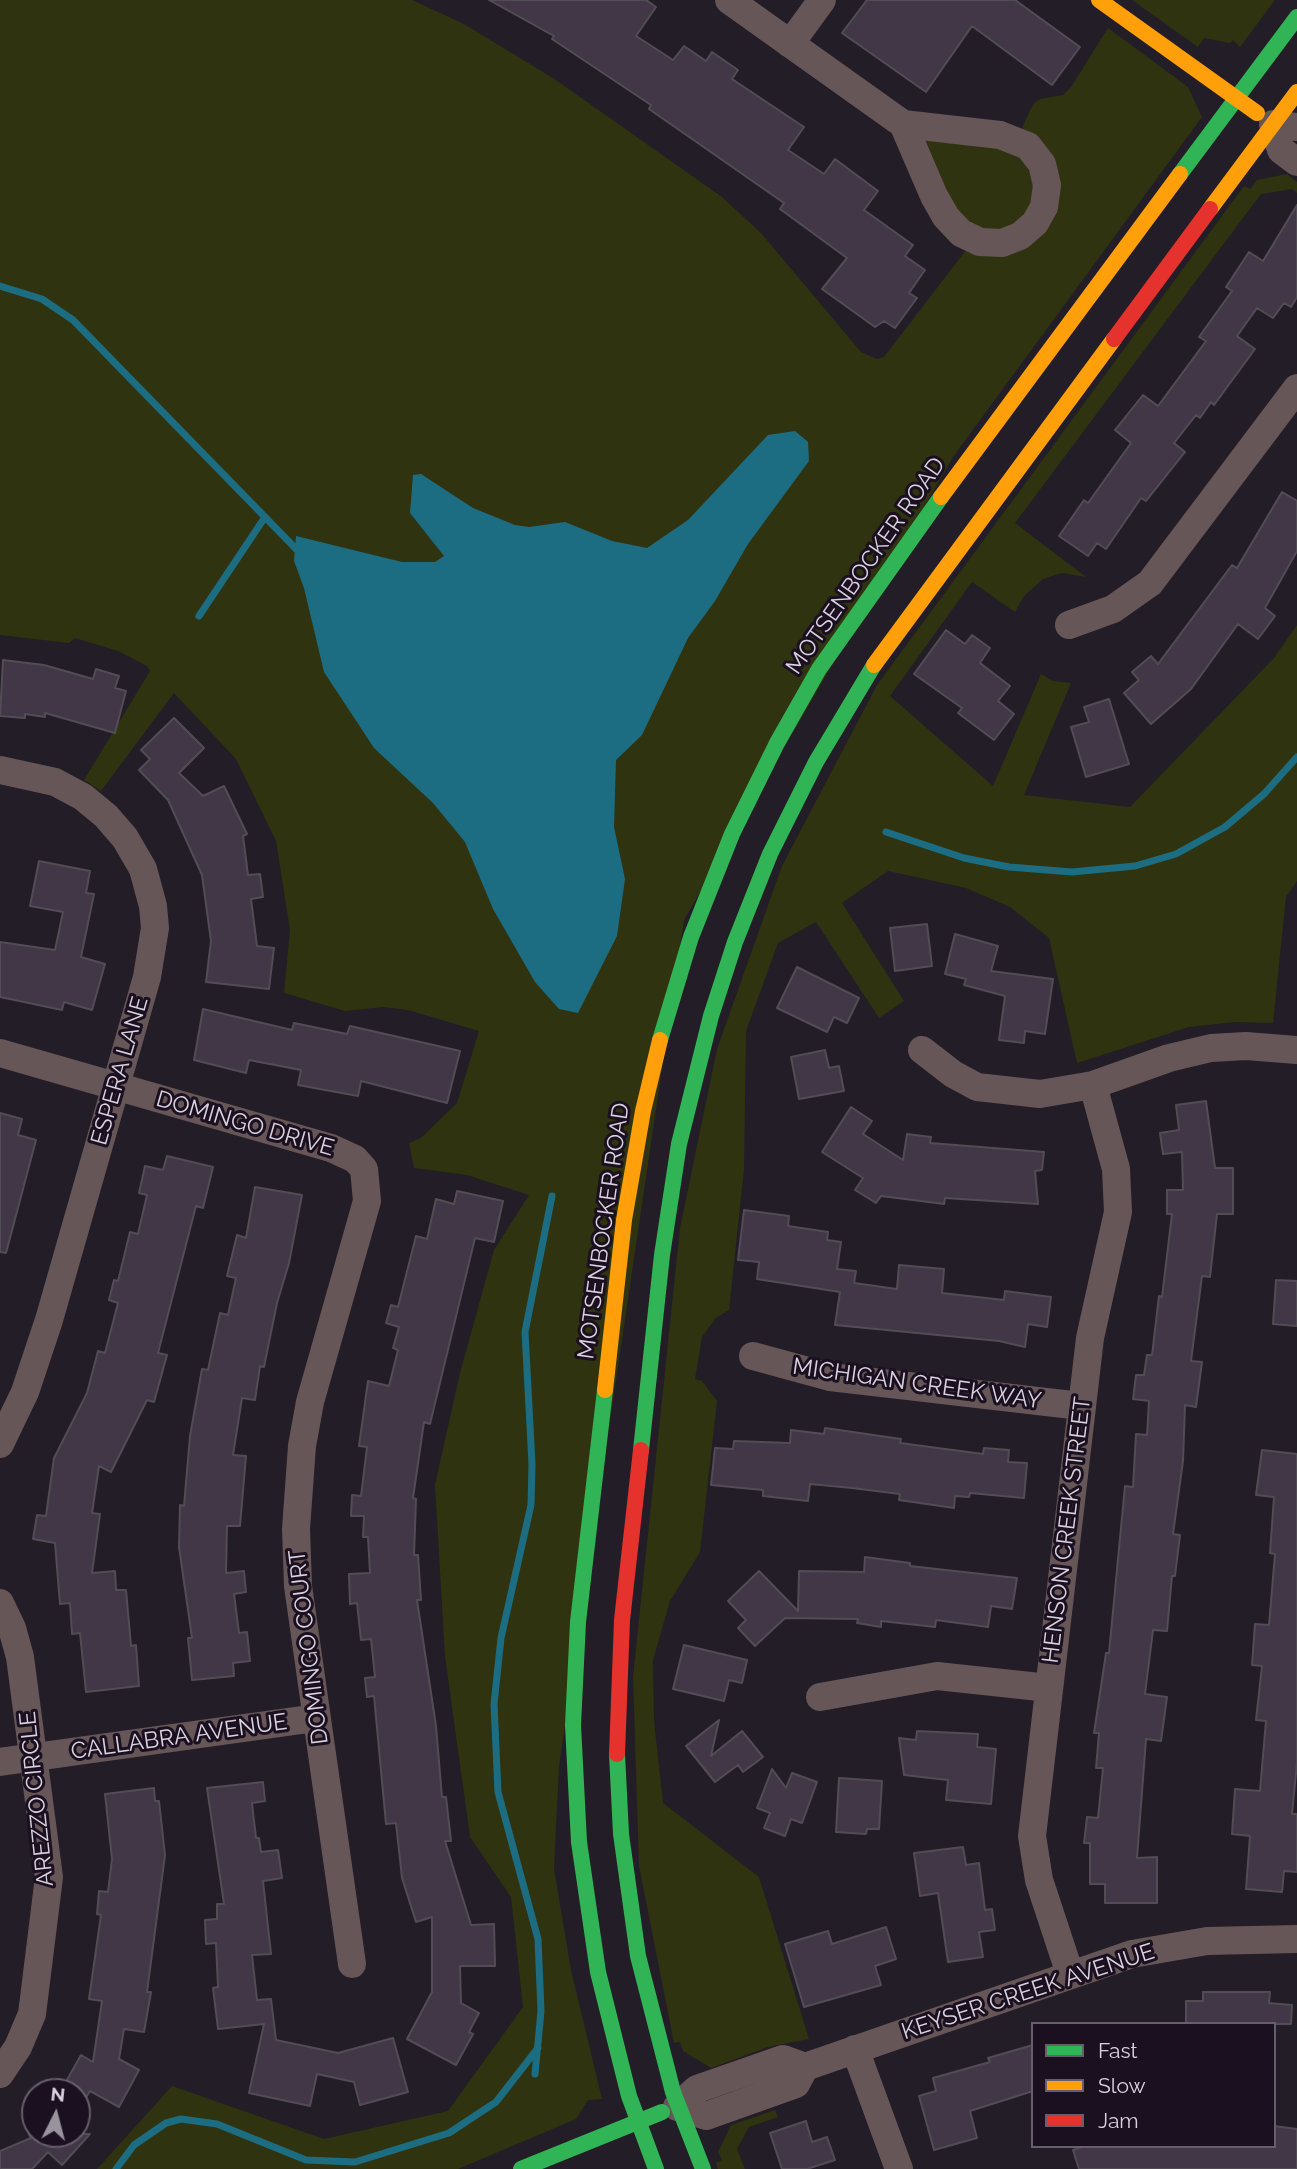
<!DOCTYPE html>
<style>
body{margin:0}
#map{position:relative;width:1297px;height:2169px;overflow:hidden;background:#221d26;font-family:Raleway,sans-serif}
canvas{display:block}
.legend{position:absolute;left:1031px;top:2022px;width:245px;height:126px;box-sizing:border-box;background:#1a1020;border:2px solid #665e6c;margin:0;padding:9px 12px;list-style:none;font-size:21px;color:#d9d2de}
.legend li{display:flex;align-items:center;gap:14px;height:35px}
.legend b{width:35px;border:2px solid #665e6c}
.north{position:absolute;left:21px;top:2078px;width:70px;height:70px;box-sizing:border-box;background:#1a1020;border:2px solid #665e6c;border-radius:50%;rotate:6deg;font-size:19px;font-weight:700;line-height:28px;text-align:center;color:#d9d2de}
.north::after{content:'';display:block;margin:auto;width:24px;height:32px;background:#99939e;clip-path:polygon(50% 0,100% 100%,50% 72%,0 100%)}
</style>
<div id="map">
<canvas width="1297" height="2169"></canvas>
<ul class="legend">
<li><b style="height:9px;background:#30b455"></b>Fast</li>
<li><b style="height:9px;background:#ff9f0a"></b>Slow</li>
<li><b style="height:9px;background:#e5322d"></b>Jam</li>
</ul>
<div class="north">N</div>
</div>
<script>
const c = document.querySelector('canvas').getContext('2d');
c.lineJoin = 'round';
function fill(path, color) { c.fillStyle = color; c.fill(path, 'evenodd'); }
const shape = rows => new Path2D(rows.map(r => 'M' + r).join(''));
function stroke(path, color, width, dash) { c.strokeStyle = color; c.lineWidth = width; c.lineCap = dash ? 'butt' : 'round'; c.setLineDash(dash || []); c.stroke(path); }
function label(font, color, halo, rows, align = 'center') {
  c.font = font + ' Raleway,sans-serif'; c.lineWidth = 6; c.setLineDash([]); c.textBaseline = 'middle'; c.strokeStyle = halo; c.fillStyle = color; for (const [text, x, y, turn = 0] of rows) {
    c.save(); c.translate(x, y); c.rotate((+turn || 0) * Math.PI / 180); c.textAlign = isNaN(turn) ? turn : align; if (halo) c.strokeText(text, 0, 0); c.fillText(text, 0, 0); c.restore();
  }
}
const green = shape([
 [0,0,412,0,464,24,553,78,722,197,761,233,861,352,877,359,884,357,966,250,1040,236,1030,133,1022,128,1033,104,1040,99,1063,95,1071,87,1108,28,1188,87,1202,117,953,457,684,920,559,1766,554,1869,571,1970,602,2099,588,2100,576,2119,458,2169,97,2169,172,2086,324,2139,448,2111,523,2007,511,1897,470,1837,445,1656,435,1485,460,1373,494,1250,529,1195,467,1175,414,1168,409,1143,421,1138,457,1103,479,1031,408,1010,383,1007,345,1011,284,993,290,930,276,841,236,759,174,693,101,791,84,780,150,671,147,666,118,651,75,638,69,643,0,635],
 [1132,0,1275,0,1240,47,1233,40,1230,43,1204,38,1198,47],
 [927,138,1007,146,1029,163,1037,193,1019,223,988,233,958,216,924,141],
 [1287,174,1297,182,1297,193,1292,189,1261,194,1015,523,1086,577,1062,573,1043,579,1024,596,1015,612,972,582,890,696,993,786,1041,674,1053,681,1071,683,1024,795,1130,807,1274,658,1297,625,1297,881,1286,897,1273,1023,1235,1022,1189,1027,1077,1063,1049,938,1010,907,966,888,888,871,842,903,904,1001,879,1018,816,922,778,943,746,1031,744,1169,729,1310,716,1318,702,1337,695,1379,702,1381,717,1401,700,1552,670,1601,653,1660,654,1721,663,1803,759,1877,809,2039,768,2047,711,2068,683,2051,680,2042,674,2043,639,1866,633,1677,680,1228,717,1049,782,866,877,685,1244,186,1250,189,1257,180],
 [775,2110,778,2117,749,2127,737,2149,745,2169,718,2169,716,2163,722,2160,718,2152,731,2125]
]);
const water = shape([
 [795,431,808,442,809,461,748,544,715,601,688,638,642,735,616,760,614,827,625,879,617,936,578,1013,559,1009,535,982,493,909,465,842,433,803,374,748,324,672,304,588,294,561,296,536,402,562,435,562,444,556,410,513,413,475,421,474,473,508,515,525,529,527,565,522,612,541,647,548,688,520,768,435]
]);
const stream = shape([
 [0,286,42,299,73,320,301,554],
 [199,616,265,517],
 [886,832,964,858,1009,867,1072,872,1135,866,1176,854,1225,827,1264,794,1297,757],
 [535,2074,541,2011,538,1939,498,1792,494,1704,501,1638,531,1505,532,1464,525,1332,552,1196],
 [116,2169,134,2145,166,2123,181,2119,217,2124,306,2160,355,2162,449,2133,496,2102,538,2048]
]);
const building = shape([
 [489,0,646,0,656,7,636,36,673,60,684,46,706,61,712,52,738,70,732,79,804,127,788,150,824,174,835,159,878,191,864,210,913,245,905,256,925,270,909,293,917,298,895,328,884,321,875,327,822,289,847,258,780,209,784,203,649,109,651,105,552,39,554,36,489,0],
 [867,0,1015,0,1080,47,1052,85,972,26,926,92,842,33,867,0],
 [1297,205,1297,297,1291,307,1284,303,1273,318,1257,308,1237,336,1255,349,1214,405,1211,402,1200,418,1196,415,1174,443,1185,452,1146,501,1141,498,1106,549,1097,543,1088,556,1059,536,1084,500,1088,503,1131,443,1115,430,1143,395,1158,406,1206,341,1199,337,1232,291,1226,287,1249,252,1263,261,1297,205],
 [1282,492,1297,501,1297,551,1265,608,1275,616,1258,639,1238,624,1191,689,1151,724,1124,693,1139,680,1132,672,1151,656,1158,664,1232,565,1237,568,1282,492],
 [946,630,965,644,972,635,990,648,980,663,1010,686,998,701,1014,714,994,740,958,713,962,708,914,674,946,630],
 [3,660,44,665,93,679,96,669,119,676,115,688,126,691,115,733,45,713,45,717,25,714,25,718,0,716,3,660],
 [1109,699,1129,764,1086,777,1071,727,1089,722,1084,707,1109,699],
 [174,718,204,748,179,773,203,796,224,786,247,834,243,836,248,875,260,874,263,897,251,899,257,946,274,948,269,989,206,982,211,941,202,875,168,800,139,770,150,759,141,750,174,718],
 [39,861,90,871,86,893,94,894,81,957,105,964,92,1010,64,1002,62,1010,0,997,0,942,55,950,63,912,30,906,39,861],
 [927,924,932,966,895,971,890,928,927,924],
 [955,934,998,946,991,971,1053,979,1045,1034,1025,1031,1024,1043,999,1040,1005,996,964,985,966,979,945,974,955,934],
 [797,967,859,998,847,1023,834,1017,827,1032,777,1008,797,967],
 [203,1009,292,1030,294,1023,347,1034,350,1026,460,1051,447,1103,361,1081,358,1096,298,1085,301,1070,249,1060,246,1073,194,1060,203,1009],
 [825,1050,829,1068,839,1066,844,1091,799,1099,791,1057,825,1050],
 [1206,1101,1215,1168,1233,1168,1233,1214,1217,1214,1210,1277,1202,1276,1191,1361,1202,1362,1196,1407,1185,1405,1183,1461,1173,1534,1180,1535,1175,1576,1172,1576,1167,1631,1153,1630,1145,1694,1167,1697,1161,1741,1146,1739,1137,1858,1157,1857,1157,1903,1105,1903,1105,1884,1090,1884,1090,1843,1084,1843,1087,1817,1098,1818,1103,1768,1096,1768,1099,1733,1094,1733,1106,1653,1109,1653,1125,1486,1133,1487,1136,1434,1147,1435,1149,1401,1133,1399,1136,1375,1144,1375,1147,1355,1152,1355,1159,1296,1162,1297,1172,1214,1167,1214,1167,1190,1183,1190,1182,1152,1163,1154,1160,1133,1179,1130,1176,1105,1206,1101],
 [851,1107,872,1121,863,1134,903,1160,907,1134,931,1137,930,1143,1044,1152,1042,1170,1035,1171,1038,1204,945,1198,944,1204,881,1196,876,1203,855,1190,863,1178,822,1152,851,1107],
 [0,1113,22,1119,18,1135,36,1140,6,1253,0,1252,0,1113],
 [167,1156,213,1167,203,1208,196,1206,158,1353,167,1355,154,1402,147,1400,111,1472,99,1466,92,1513,100,1514,92,1573,115,1571,116,1590,126,1590,131,1646,136,1645,139,1686,86,1692,80,1633,72,1634,70,1603,60,1604,55,1543,33,1539,37,1515,46,1516,54,1458,87,1393,98,1351,105,1353,118,1303,109,1300,114,1280,118,1281,130,1232,138,1234,147,1195,139,1193,145,1166,163,1170,167,1156],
 [255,1187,302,1195,289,1263,277,1303,264,1367,260,1366,255,1400,242,1398,233,1455,246,1456,240,1526,227,1526,226,1573,244,1571,246,1592,234,1594,239,1633,247,1632,250,1661,233,1663,234,1676,192,1680,188,1638,192,1638,179,1547,180,1505,184,1506,190,1436,202,1369,208,1370,220,1313,228,1315,236,1278,227,1276,237,1235,246,1238,255,1187],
 [457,1191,503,1201,494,1242,475,1238,430,1424,424,1422,413,1498,416,1499,414,1555,418,1555,421,1600,417,1600,436,1726,442,1797,446,1797,451,1841,445,1841,471,1925,494,1924,495,1966,460,1966,461,2003,479,2013,469,2032,473,2034,456,2065,407,2039,432,1992,432,1917,416,1922,402,1878,396,1823,386,1824,374,1696,367,1697,365,1678,375,1677,371,1639,361,1640,357,1603,350,1604,349,1574,370,1573,368,1537,363,1537,364,1516,351,1516,352,1495,361,1496,367,1447,359,1446,368,1381,389,1386,398,1350,393,1348,399,1327,386,1323,391,1305,398,1307,416,1236,427,1239,436,1199,454,1204,457,1191],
 [744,1210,789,1216,788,1226,828,1232,827,1240,841,1242,837,1269,856,1271,854,1283,897,1289,899,1265,944,1269,942,1293,1004,1300,1005,1291,1051,1297,1047,1327,1028,1324,1025,1347,999,1341,835,1325,840,1292,757,1279,759,1262,738,1260,744,1210],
 [1276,1280,1297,1281,1297,1326,1273,1324,1276,1280],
 [825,1428,901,1439,900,1443,983,1454,984,1448,1009,1450,1008,1462,1027,1463,1024,1498,970,1493,969,1497,955,1496,954,1508,899,1500,900,1494,852,1488,810,1484,808,1501,763,1496,763,1490,711,1485,715,1448,733,1449,734,1441,790,1443,791,1430,824,1434,825,1428],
 [1262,1450,1297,1454,1297,1763,1292,1814,1297,1814,1297,1872,1284,1871,1282,1892,1246,1889,1250,1836,1232,1834,1235,1789,1260,1791,1266,1721,1256,1720,1262,1666,1252,1665,1255,1624,1269,1625,1275,1554,1270,1553,1274,1497,1256,1495,1262,1450],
 [865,1557,910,1563,910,1566,1017,1578,1012,1609,991,1606,988,1627,936,1620,935,1627,881,1621,881,1627,857,1623,858,1619,785,1618,755,1646,738,1628,746,1620,728,1601,759,1571,798,1611,799,1571,864,1572,865,1557],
 [684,1645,747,1660,742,1683,729,1680,724,1701,673,1689,684,1645],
 [719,1720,711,1756,742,1731,763,1757,743,1772,738,1765,715,1782,686,1746,719,1720],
 [917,1731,978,1734,977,1747,996,1749,991,1804,946,1800,948,1780,904,1775,899,1738,916,1740,917,1731],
 [772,1769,786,1788,792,1773,817,1782,802,1823,791,1819,785,1836,764,1828,770,1813,757,1808,772,1769],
 [839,1778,882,1781,879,1829,867,1829,866,1834,836,1832,839,1778],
 [263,1782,265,1801,252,1803,256,1838,259,1838,261,1852,278,1850,282,1878,263,1881,271,1954,252,1955,257,2000,271,1999,276,2040,338,2053,393,2038,408,2092,360,2105,354,2082,317,2074,310,2106,249,2093,264,2024,218,2029,213,1988,218,1987,216,1943,206,1944,205,1920,217,1919,217,1904,224,1904,207,1788,263,1782],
 [154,1788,155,1801,159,1801,165,1855,147,1992,151,1992,144,2032,124,2029,119,2059,139,2070,119,2107,90,2091,85,2099,77,2092,63,2087,81,2055,93,2062,102,2001,89,1999,101,1915,97,1914,99,1891,108,1892,112,1859,105,1794,154,1788],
 [963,1847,966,1865,979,1863,985,1910,992,1909,995,1930,979,1932,983,1957,948,1962,938,1893,920,1896,914,1853,963,1847],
 [886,1927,896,1959,875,1966,881,1985,804,2007,785,1944,828,1931,832,1944,886,1927],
 [1203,1992,1270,1992,1269,2003,1292,2005,1291,2024,1186,2024,1186,2001,1203,2001,1203,1992],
 [1033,2045,1033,2091,970,2111,977,2138,934,2150,919,2096,936,2091,933,2078,990,2062,988,2058,1033,2045],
 [806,2121,812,2142,827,2137,835,2160,807,2169,782,2169,770,2133,806,2121],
 [1274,2126,1297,2129,1297,2169,1079,2169,1073,2150,1085,2146,1274,2146,1274,2126],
 [29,2134,90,2134,62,2165,48,2152,32,2169,0,2169,0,2151,31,2138,29,2134]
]);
const street = shape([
 [729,0,903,124,934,196,946,217,961,233,980,242,1002,243,1020,236,1035,223,1044,207,1047,185,1042,164,1028,146,1000,135,903,124],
 [790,44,822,0],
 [1297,127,1273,124,1281,150,1297,162],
 [1069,625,1113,609,1150,583,1297,388],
 [0,770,55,782,83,797,106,816,125,838,143,869,153,906,155,928,147,977,49,1320,25,1392,0,1444],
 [922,1050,953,1074,977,1087,1040,1094,1093,1085,1169,1058,1211,1048,1246,1046,1297,1050],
 [0,1053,331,1148,355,1159,364,1169,367,1201,310,1402,302,1446,296,1529,298,1586,352,1964],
 [753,1356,830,1377,1081,1406],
 [0,1603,12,1628,20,1657,49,1877,32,2014,18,2047,0,2074],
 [820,1697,937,1676,1049,1688],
 [0,1762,316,1718],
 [1070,1974,1039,1880,1032,1836,1090,1338,1118,1212,1116,1169,1093,1085],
 [855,2049,899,2169],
 [677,2107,706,2116,796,2084,805,2067,1132,1954,1207,1941,1297,1939],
 [677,2107,697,2089,783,2059,805,2067]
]);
const fast = shape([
 [1180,174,1297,17],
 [660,1040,691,937,732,834,777,743,819,669,941,497],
 [605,1390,578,1622,573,1725,579,1842,598,1972,629,2096,656,2169],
 [641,1450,662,1255,679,1144,711,1016,735,942,770,854,816,762,874,665],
 [617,1754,621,1834,638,1956,673,2092,703,2169],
 [521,2169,662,2112]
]);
const slow = shape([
 [1099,0,1257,113],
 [1210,209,1297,92],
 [941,497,1180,174],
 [874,665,1114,339],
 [605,1390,624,1220,643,1111,660,1040]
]);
const jam = shape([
 [1114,339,1210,209],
 [617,1754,622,1620,641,1450]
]);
const streetNames = [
 ["MOTSENBOCKER ROAD",866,566,-55],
 ["ESPERA LANE",120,1071,-74],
 ["DOMINGO DRIVE",245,1124,16],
 ["MOTSENBOCKER ROAD",604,1231,-82],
 ["MICHIGAN CREEK WAY",917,1384,8],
 ["HENSON CREEK STREET",1067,1530,-83],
 ["DOMINGO COURT",309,1647,-97],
 ["CALLABRA AVENUE",179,1737,-8],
 ["AREZZO CIRCLE",37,1799,-96],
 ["KEYSER CREEK AVENUE",1028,1992,-18]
];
fill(green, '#303310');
fill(water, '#1d6d82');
stroke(stream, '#1d6d82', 7);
fill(building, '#413746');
stroke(building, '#524d55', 2);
stroke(street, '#675658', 28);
stroke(fast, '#30b455', 16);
stroke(slow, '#ff9f0a', 16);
stroke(jam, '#e5322d', 16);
label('23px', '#d9d2de', '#1a1020', streetNames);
</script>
